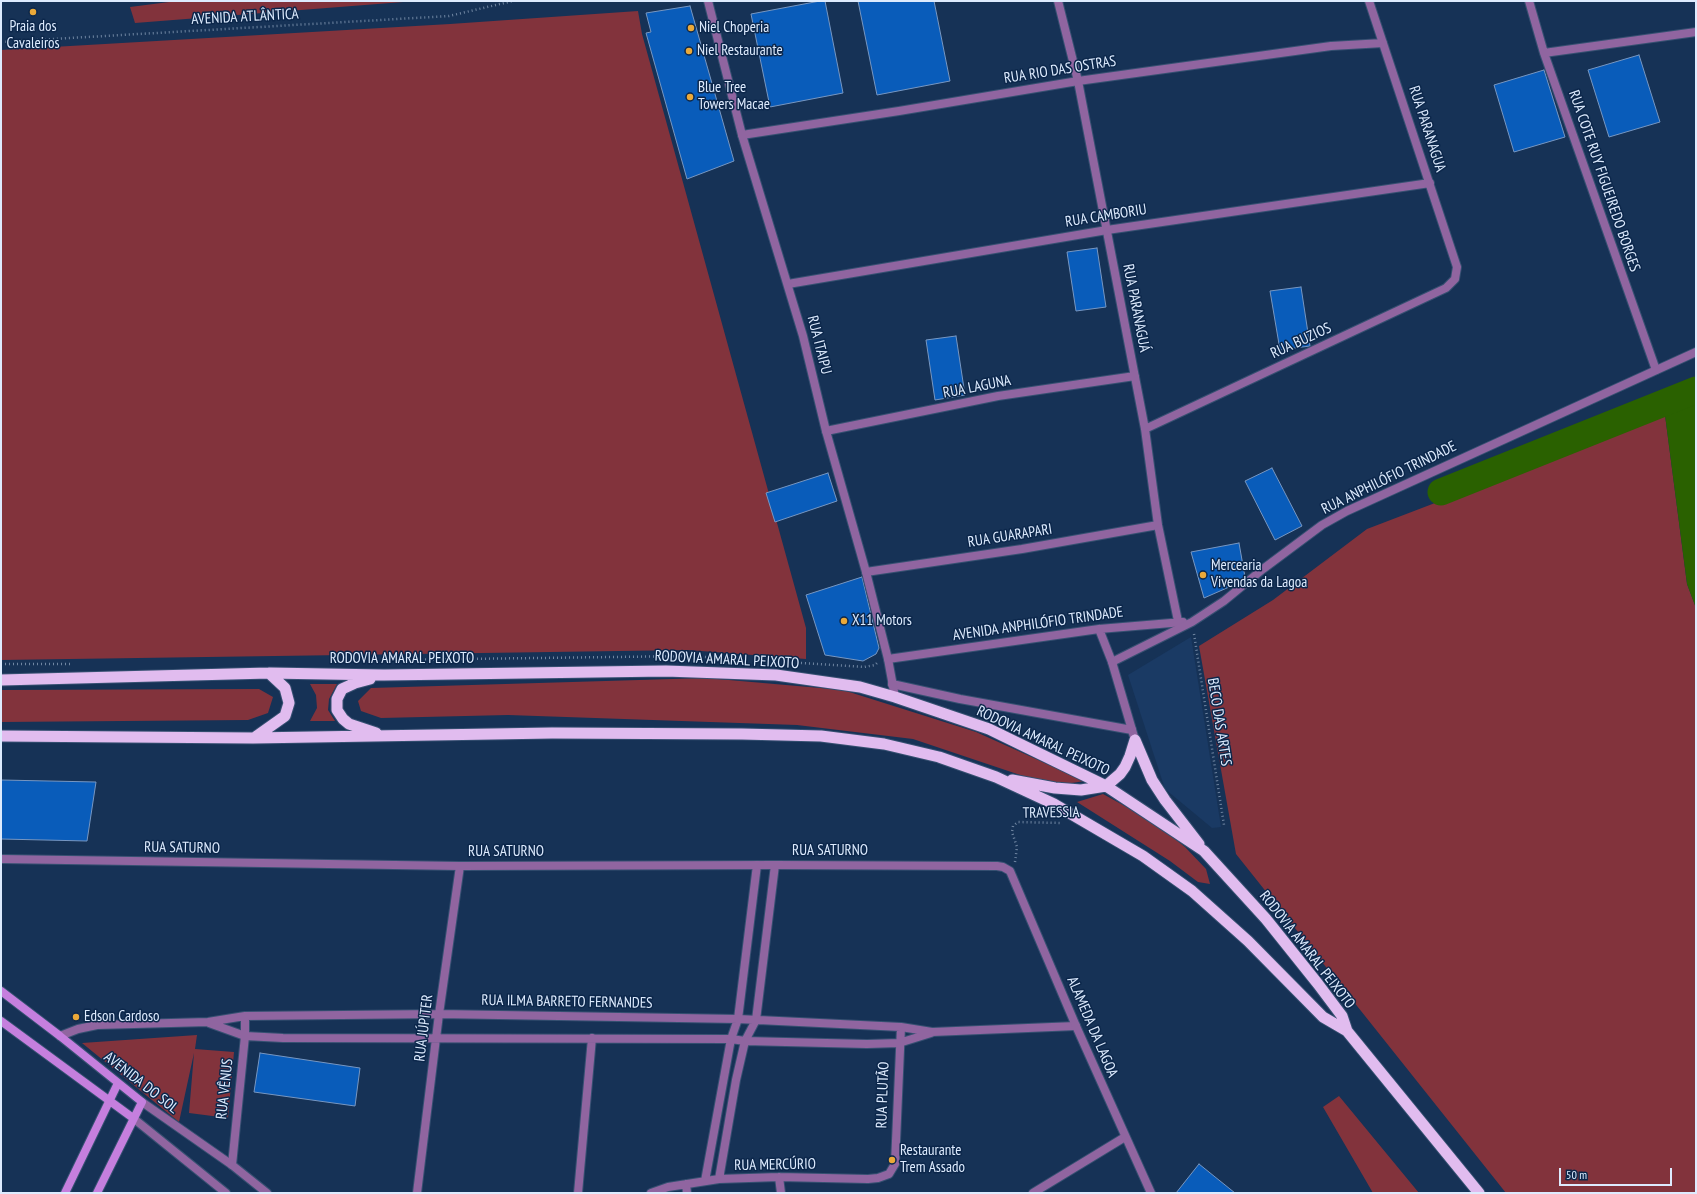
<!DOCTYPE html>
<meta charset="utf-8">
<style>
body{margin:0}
#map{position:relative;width:1697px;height:1194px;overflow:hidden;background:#163256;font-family:"PT Sans Narrow",sans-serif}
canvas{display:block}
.frame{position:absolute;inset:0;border:2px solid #ddebfe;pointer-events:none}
.scale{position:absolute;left:1559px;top:1168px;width:113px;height:18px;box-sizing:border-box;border:2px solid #ddebfe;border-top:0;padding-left:5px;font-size:12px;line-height:14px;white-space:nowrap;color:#ddebfe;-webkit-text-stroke:3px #0c274b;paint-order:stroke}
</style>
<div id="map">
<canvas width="1697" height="1194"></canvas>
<div class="frame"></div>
<div class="scale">50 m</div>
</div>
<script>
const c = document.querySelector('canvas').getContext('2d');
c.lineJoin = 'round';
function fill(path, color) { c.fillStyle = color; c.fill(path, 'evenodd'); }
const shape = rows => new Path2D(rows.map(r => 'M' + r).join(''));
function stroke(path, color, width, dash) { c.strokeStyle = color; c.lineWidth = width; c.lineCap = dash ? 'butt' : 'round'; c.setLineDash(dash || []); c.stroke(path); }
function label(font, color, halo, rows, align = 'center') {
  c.font = font + ' "PT Sans Narrow",sans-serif'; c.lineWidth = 3; c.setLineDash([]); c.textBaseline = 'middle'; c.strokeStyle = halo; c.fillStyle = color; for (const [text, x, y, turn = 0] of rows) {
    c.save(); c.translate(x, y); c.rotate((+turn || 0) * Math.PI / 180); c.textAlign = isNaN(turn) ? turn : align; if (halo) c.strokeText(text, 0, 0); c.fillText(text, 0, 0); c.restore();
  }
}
const built = shape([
 [1191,637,1221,827,1212,828,1165,789,1128,675]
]);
const green = shape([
 [177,1,416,1,135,23,130,7],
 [638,11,642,34,806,628,806,659,688,650,1,660,1,50,450,24],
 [1665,415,1687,584,1696,608,1696,1193,1506,1193,1236,854,1199,646,1273,600,1367,529],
 [706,678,843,690,976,732,1085,781,1065,784,1035,780,913,739,797,725,508,715,381,718,361,711,358,701,371,688],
 [310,684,337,684,329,699,328,710,335,721,310,721,317,708,316,695],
 [259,689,273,697,268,713,248,720,1,722,1,690],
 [1103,794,1152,821,1185,847,1206,869,1210,884,1198,882,1170,861,1077,802],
 [197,1035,195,1049,234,1052,228,1118,189,1113,194,1053,179,1122,82,1043],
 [1339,1096,1419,1193,1373,1193,1323,1107]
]);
const water = shape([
 [1696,404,1696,608,1687,584,1665,415]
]);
const river = shape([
 [1441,492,1696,390]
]);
const building = shape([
 [820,1,825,1,843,93,770,107,751,14,820,1],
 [858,1,934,1,950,81,877,95,858,1],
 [690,6,734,161,687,179,646,33,651,32,646,13,690,6],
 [1639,55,1660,122,1609,137,1588,70,1639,55],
 [1544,70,1565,137,1514,152,1494,85,1544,70],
 [1097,248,1106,307,1076,311,1067,252,1097,248],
 [1301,287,1310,346,1280,350,1270,291,1301,287],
 [956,336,965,395,935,400,926,340,956,336],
 [1272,468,1302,526,1275,540,1245,481,1272,468],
 [828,473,837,501,775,522,766,493,828,473],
 [1239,543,1245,577,1236,584,1204,598,1191,552,1239,543],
 [862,577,879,648,876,654,863,661,825,655,806,595,862,577],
 [1,780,96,782,87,841,1,839,1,780],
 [260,1053,360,1068,355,1106,254,1092,260,1053],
 [1199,1164,1235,1193,1176,1193,1199,1164]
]);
const path = shape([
 [1,42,449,16,513,1],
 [1194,634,1224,825],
 [385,660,689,656,742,659],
 [785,662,864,667,875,665,877,663],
 [1,664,72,664],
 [1015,862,1017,847,1012,832,1013,826,1018,822,1061,823]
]);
const service = shape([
 [892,684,960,699,1132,730]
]);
const minor = shape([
 [1058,1,1078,81,1145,429,1158,525,1178,621],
 [1529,1,1544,53,1656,370],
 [1544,53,1696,32],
 [742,135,899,111,1078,81,1331,46,1383,43],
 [788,284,1107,230,1430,183],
 [1145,429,1446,288,1455,279,1457,267,1369,1],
 [826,431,998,396,1135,376],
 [866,572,1022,549,1158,525],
 [1099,629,1112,662],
 [888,659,1099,629,1183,622],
 [209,1023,245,1036,283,1038,731,1039,745,1041,867,1044,899,1043,931,1033],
 [60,1036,78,1029,97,1025,208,1022,245,1016,439,1014,738,1019,901,1027,932,1032,1076,1026],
 [232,1165,245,1036,245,1016],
 [779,1177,781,1193],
 [719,1179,736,1080,745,1041,756,1020,775,865],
 [705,1181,731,1039,738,1019,757,865],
 [686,1184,687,1193],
 [417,1193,439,1014,460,866],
 [578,1193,592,1038],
 [651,1193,668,1187,719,1179,779,1177,868,1179,878,1178,889,1174,895,1164,901,1027],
 [1033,1193,1125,1137]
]);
const tertiary = shape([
 [708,1,742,135,803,336,826,431,866,572,888,659,895,697],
 [1135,740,1112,662,1192,622,1224,601,1263,569,1322,525,1347,511,1696,352],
 [1,859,460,866,775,865,997,866,1003,867,1010,871,1076,1026,1151,1193],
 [142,1102,232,1165,267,1193],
 [133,1118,226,1193]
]);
const secondary = shape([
 [1,991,60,1036,142,1102,97,1193],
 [1,1021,133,1118],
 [65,1193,118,1083]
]);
const trunk = shape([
 [370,679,355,683,342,689,337,699,337,710,343,719,349,724,376,733],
 [1,680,269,673,384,675,666,671,776,675,860,687,895,697,989,729,1106,786,1204,851,1266,919,1318,984,1342,1016,1347,1031],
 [1,736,253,738,552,733,742,734,821,736,884,744,939,757,996,777,1054,804,1143,856,1192,891,1248,941,1323,1017,1347,1031,1479,1193],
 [254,738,285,716,289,703,285,688,269,673],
 [1135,740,1152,780,1165,800,1199,844],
 [1012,780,1055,788,1081,790,1106,786,1120,774,1125,767,1130,756,1135,740]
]);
const markers = [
 [33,12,4,"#eba939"],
 [691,28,4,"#eba939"],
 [689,51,4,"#eba939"],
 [690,97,4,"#eba939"],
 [1203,575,4,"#eba939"],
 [844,621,4,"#eba939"],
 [76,1017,4,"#eba939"],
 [892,1160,4,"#eba939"]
];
const streetNames = [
 ["AVENIDA ATLÂNTICA",245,17,-3],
 ["RUA RIO DAS OSTRAS",1060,70,-9],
 ["RUA PARANAGUA",1427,129,72],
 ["RUA COTE RUY FIGUEIREDO BORGES",1604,181,71],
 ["RUA CAMBORIU",1106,216,-9],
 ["RUA PARANAGUÁ",1136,308,79],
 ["RUA BUZIOS",1301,341,-25],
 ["RUA ITAIPU",819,345,76],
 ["RUA LAGUNA",977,387,-11],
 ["RUA ANPHILÓFIO TRINDADE",1389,478,-26],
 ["RUA GUARAPARI",1010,536,-9],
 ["AVENIDA ANPHILÓFIO TRINDADE",1038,624,-8],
 ["RODOVIA AMARAL PEIXOTO",402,659],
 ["RODOVIA AMARAL PEIXOTO",727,660,3],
 ["BECO DAS ARTES",1219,722,81],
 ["RODOVIA AMARAL PEIXOTO",1043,741,25],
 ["TRAVESSIA",1051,813,-1],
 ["RUA SATURNO",182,848,1],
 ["RUA SATURNO",830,851],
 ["RUA SATURNO",506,852],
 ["RODOVIA AMARAL PEIXOTO",1307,950,52],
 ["RUA ILMA BARRETO FERNANDES",567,1002,1],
 ["ALAMEDA DA LAGOA",1092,1027,67],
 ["RUA JÚPITER",424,1028,-83],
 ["AVENIDA DO SOL",141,1083,38],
 ["RUA VÊNUS",225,1089,-84],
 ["RUA PLUTÃO",883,1095,-88],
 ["RUA MERCÚRIO",775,1165,-1]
];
const poiNames = [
 ["Praia dos",33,27,"center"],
 ["Cavaleiros",33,44,"center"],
 ["Niel Choperia",699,28],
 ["Niel Restaurante",697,51],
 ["Blue Tree",698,88],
 ["Towers Macae",698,105],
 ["Mercearia",1211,566],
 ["Vivendas da Lagoa",1211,583],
 ["X11 Motors",852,621],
 ["Edson Cardoso",84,1017],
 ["Restaurante",900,1151],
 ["Trem Assado",900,1168]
];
fill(built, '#1a3a64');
fill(green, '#82333c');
fill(water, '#2a6100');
stroke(river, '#2a6100', 27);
fill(building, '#095cba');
stroke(building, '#7797c2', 1);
stroke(service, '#365071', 10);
stroke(minor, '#365071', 10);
stroke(tertiary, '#365071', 10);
stroke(secondary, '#365071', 10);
stroke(trunk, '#365071', 13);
stroke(path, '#7086a2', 2.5, [1, 3]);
stroke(service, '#9065a0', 8);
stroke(minor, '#9065a0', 8);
stroke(tertiary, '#9065a0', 8);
stroke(secondary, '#c57fde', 8);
stroke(trunk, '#e1bcef', 11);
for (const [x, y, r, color] of markers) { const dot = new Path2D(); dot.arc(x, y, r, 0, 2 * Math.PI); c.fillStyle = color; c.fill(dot); stroke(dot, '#0c274b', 1.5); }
label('15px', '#ddebfe', '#0c274b', streetNames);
label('15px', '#ddebfe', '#0c274b', poiNames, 'left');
</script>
